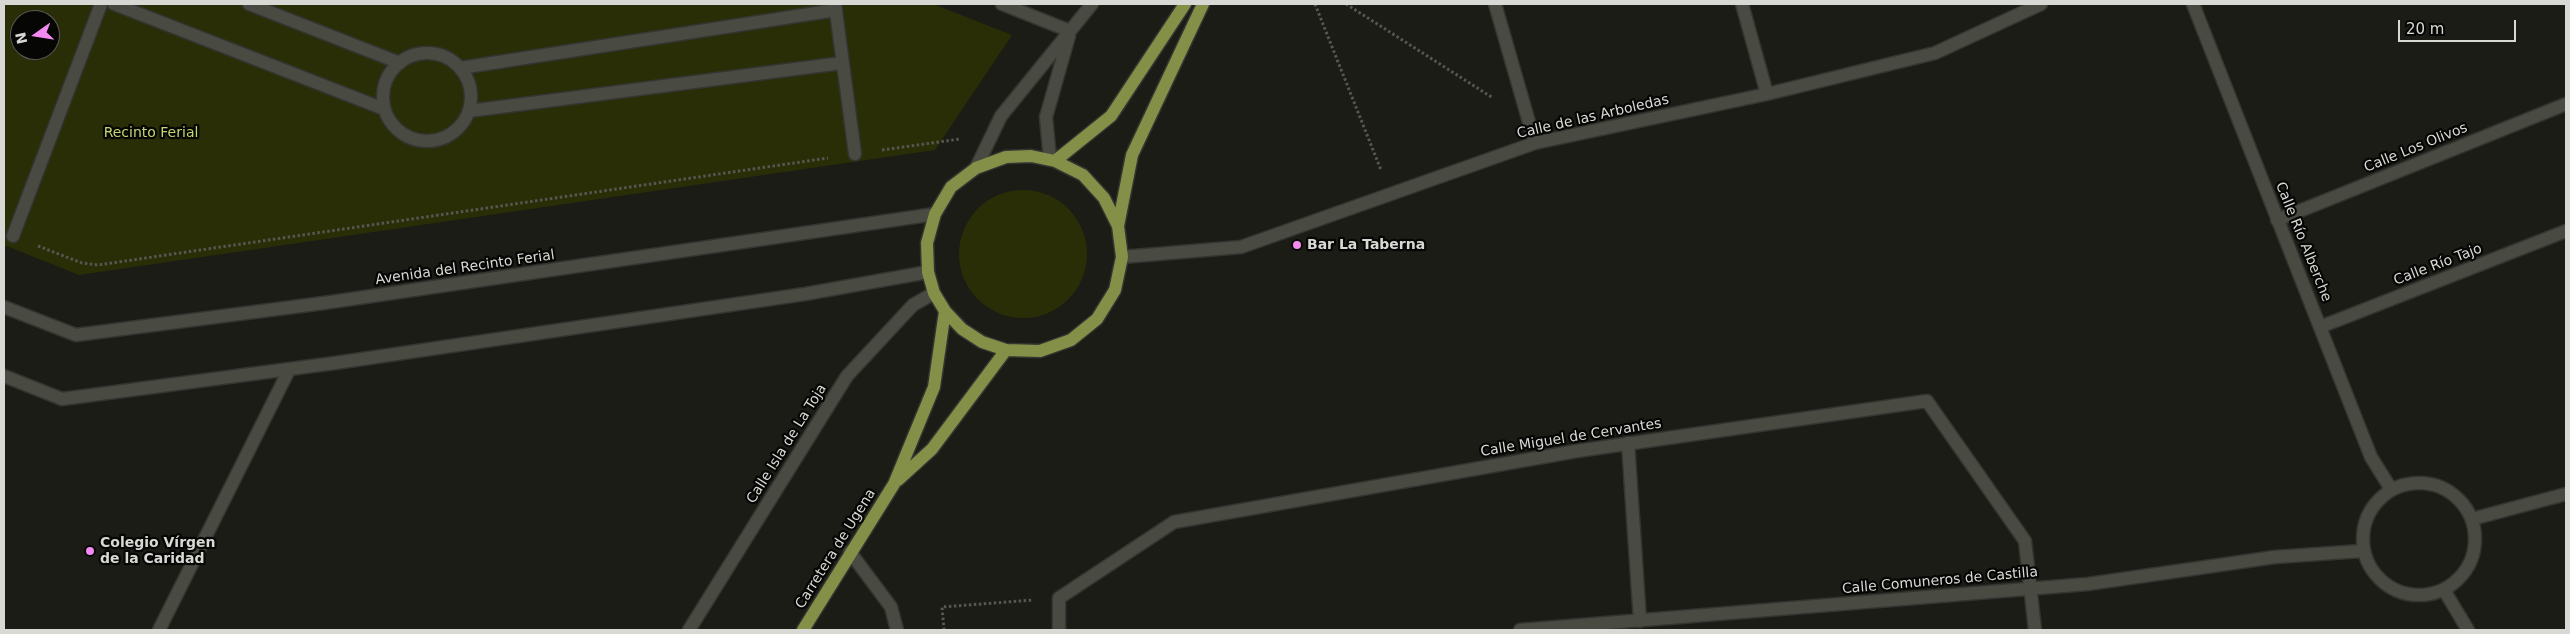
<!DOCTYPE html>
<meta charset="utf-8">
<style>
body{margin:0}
#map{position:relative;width:2570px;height:634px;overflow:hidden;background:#1b1c16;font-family:"DejaVu Sans",sans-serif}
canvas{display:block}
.frame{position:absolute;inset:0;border:5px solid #d8d9d5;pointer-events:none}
.north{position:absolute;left:10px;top:10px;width:50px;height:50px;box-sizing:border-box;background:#060705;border:1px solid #5a5b58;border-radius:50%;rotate:257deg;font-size:14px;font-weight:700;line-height:20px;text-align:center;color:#d8d9d5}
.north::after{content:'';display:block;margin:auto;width:18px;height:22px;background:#f38af2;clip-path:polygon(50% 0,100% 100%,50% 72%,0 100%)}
.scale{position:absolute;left:2398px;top:20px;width:118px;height:22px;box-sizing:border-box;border:2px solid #d8d9d5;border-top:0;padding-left:6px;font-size:15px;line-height:18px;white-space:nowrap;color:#d8d9d5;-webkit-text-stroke:4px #060705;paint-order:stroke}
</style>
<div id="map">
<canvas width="2570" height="634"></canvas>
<div class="frame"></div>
<div class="north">N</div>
<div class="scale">20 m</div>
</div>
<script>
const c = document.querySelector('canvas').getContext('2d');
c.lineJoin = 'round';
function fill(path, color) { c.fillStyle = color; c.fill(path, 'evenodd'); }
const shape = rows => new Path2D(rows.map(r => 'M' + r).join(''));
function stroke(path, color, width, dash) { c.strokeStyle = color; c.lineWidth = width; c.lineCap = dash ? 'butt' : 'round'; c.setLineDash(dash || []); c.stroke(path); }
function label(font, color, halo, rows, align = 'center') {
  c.font = font + ' "DejaVu Sans",sans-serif'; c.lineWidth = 4.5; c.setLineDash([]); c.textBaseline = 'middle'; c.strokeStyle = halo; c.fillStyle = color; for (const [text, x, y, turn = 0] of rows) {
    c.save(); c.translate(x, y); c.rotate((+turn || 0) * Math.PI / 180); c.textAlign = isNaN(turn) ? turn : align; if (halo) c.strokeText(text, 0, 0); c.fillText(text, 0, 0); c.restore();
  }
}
const green = shape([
 [4,4,933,4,1012,35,935,150,79,275,4,245],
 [20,20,50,20,50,50,20,50],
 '959 254a64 64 0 1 1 128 0a64 64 0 1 1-128 0Z'
]);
const path = shape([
 [1315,4,1381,170],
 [1346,4,1493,98],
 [882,150,960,139],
 [38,246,82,263,98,265,828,158],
 [944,630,942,607,1033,600]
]);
const minor = shape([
 [114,4,384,109],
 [249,4,400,63],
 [835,4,855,154],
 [1002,4,1070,31],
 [1495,4,1535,143],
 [1742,4,1767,94],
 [2193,4,2371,457,2391,489],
 '383 97a44 44 0 1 1 88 0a44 44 0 1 1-88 0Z',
 [460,68,836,10],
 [469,111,842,63],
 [1050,159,1046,117,1069,36],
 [976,168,1001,116,1092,4],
 [2277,220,2566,104],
 [13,236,101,4],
 [1122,257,1241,247,1535,143,1767,94,1935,53,2041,4],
 [4,307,76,335,324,303,935,214],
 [2320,327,2566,231],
 [4,376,62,399,335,363,805,294,928,272],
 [1628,443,1640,621],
 '2363 539a56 56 0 1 1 112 0a56 56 0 1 1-112 0Z',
 [2472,519,2566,494],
 [850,552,891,607,897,630],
 [2444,590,2468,630],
 [159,630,289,370],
 [689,630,847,376,913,305,934,293],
 [1059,630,1059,598,1174,522,1577,451,1927,401,2025,541,2035,630],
 [1520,630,2088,584,2275,557,2362,551]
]);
const major = shape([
 [1055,161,1111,116,1185,4],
 [1118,226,1104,198,1083,175,1055,161,1031,156,1006,157,976,168,951,187,935,214,927,243,928,272,934,293,945,311,962,329,982,342,1006,350,1040,351,1071,340,1097,319,1115,290,1122,257,1118,226,1132,155,1203,4],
 [898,480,932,449,1006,350],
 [803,630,894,484,934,387,945,311]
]);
const markers = [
 [1297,245,5,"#f38af2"],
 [90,551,5,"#f38af2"]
];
const streetNames = [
 ["Calle de las Arboledas",1593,117,-13],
 ["Calle Los Olivos",2416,148,-22],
 ["Calle Río Alberche",2303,242,68],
 ["Calle Río Tajo",2438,265,-21],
 ["Avenida del Recinto Ferial",465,268,-8],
 ["Calle Miguel de Cervantes",1571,438,-9],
 ["Calle Isla de La Toja",787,444,-58],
 ["Carretera de Ugena",836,549,-58],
 ["Calle Comuneros de Castilla",1940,581,-5]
];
const parkNames = [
 ["Recinto Ferial",151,133]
];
const poiNames = [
 ["Bar La Taberna",1307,245],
 ["Colegio Vírgen",100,543],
 ["de la Caridad",100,559]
];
fill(green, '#292e07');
stroke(minor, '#343531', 15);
stroke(major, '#343531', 15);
stroke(path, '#565751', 3, [2.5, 2.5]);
stroke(minor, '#494b43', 12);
stroke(major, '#848f47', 12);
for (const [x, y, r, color] of markers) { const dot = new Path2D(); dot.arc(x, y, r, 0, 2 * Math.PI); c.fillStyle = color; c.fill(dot); stroke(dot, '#060705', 2); }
label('14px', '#d8d9d5', '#060705', streetNames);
label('14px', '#c4d66e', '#060705', parkNames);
label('bold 14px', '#d8d9d5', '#060705', poiNames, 'left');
</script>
